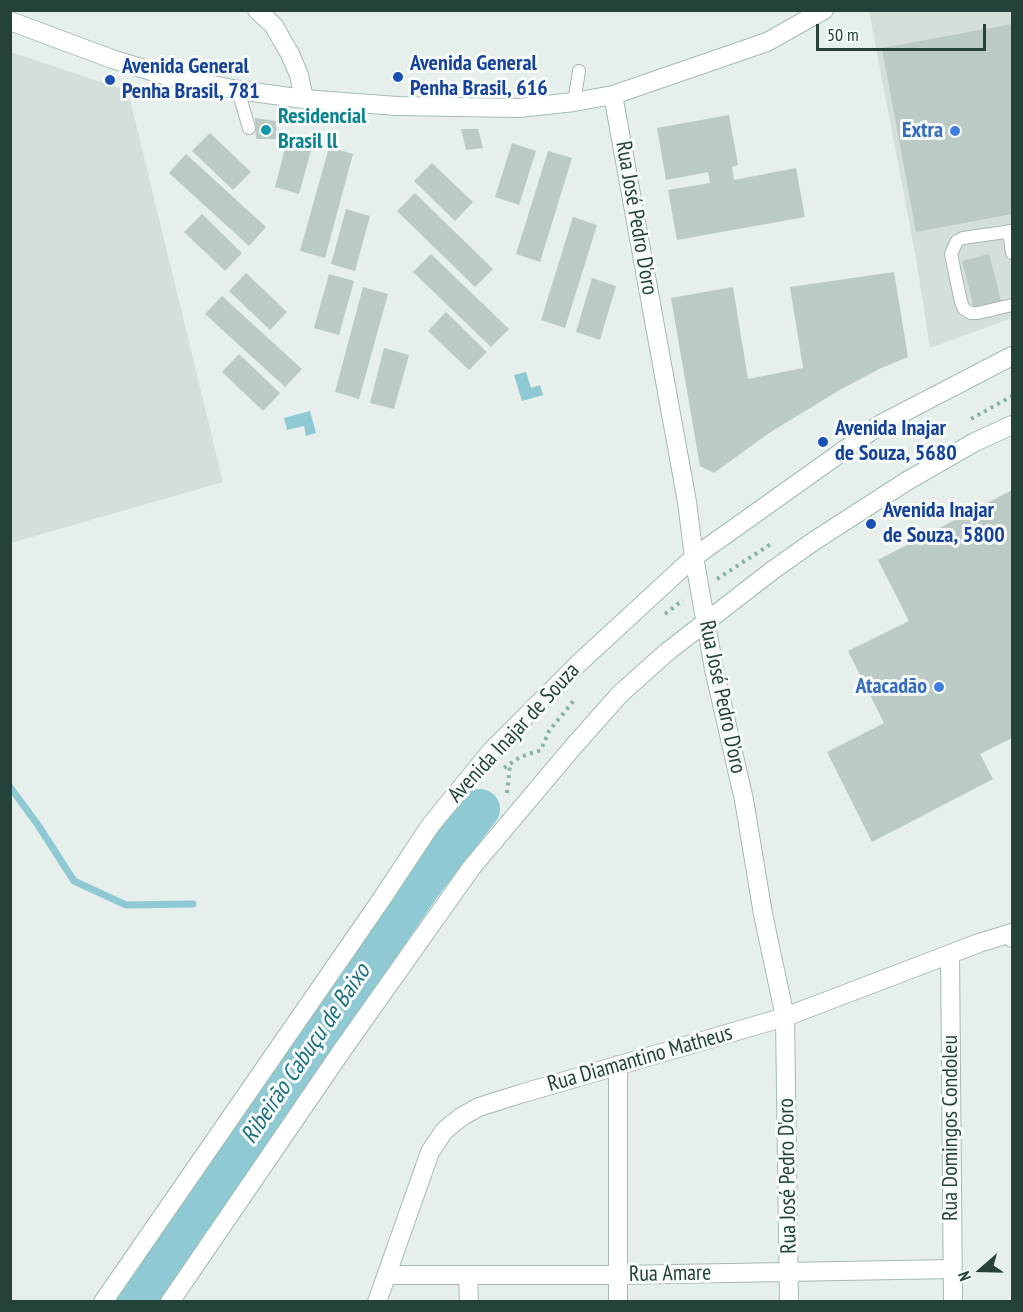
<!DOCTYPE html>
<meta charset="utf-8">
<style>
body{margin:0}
#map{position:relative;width:1023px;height:1312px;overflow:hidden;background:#e6efeb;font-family:"PT Sans Narrow",sans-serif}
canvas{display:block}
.frame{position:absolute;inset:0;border:12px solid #24423a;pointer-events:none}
.north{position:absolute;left:951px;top:1240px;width:60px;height:60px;-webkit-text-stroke:4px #f7fbf9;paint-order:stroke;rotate:250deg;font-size:16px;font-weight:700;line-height:24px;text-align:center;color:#24423a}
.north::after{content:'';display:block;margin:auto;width:21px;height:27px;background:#24423a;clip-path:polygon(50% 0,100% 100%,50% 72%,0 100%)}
.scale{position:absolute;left:816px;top:24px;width:170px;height:27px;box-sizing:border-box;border:3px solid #24423a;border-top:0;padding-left:8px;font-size:18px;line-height:21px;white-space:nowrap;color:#24423a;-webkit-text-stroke:4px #f7fbf9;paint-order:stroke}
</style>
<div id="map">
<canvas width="1023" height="1312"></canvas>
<div class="frame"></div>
<div class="north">N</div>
<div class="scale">50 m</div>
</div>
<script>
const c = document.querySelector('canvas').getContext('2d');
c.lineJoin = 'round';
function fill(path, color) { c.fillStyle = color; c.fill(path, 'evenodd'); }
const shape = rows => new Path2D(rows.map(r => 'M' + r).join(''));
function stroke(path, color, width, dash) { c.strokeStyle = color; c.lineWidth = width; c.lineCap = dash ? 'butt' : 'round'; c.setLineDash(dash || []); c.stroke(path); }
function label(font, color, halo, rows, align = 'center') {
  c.font = font + ' "PT Sans Narrow",sans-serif'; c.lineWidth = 6; c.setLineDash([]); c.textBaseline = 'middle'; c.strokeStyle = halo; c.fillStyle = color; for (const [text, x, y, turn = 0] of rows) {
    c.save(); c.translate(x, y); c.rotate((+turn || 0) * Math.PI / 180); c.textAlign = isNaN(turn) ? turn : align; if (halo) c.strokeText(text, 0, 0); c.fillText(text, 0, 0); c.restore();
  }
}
const built = shape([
 [869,11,1012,11,1012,318,930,348,916,258],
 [11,52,128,91,223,482,11,543]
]);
const water = shape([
 [526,372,531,388,540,385,543,395,522,401,514,375],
 [310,411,316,433,306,436,304,426,287,430,284,418]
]);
const stream = shape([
 [10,787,38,825,74,881,126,905,193,904]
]);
const river = shape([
 [136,1302,422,884,480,809]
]);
const building = shape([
 [1012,24,1012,214,916,232,882,48],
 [729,115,738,165,732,167,734,180,796,168,805,217,677,240,668,190,710,183,708,172,666,180,657,128],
 [255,118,276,121,277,139,256,139],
 [461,129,478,129,483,148,466,150],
 [210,133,251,172,233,190,192,151],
 [289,133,314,140,299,194,275,187],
 [512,143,536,151,519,205,495,197],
 [329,147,353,154,325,258,300,251],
 [548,151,572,158,540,262,516,254],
 [186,154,266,227,249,246,169,173],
 [432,163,473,202,455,221,414,181],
 [415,193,493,269,475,287,397,211],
 [346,209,370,216,355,271,331,264],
 [202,214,242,253,225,271,184,232],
 [573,217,597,225,565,328,541,320],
 [431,254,509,329,491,347,413,272],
 [989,254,1001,301,974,308,962,261],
 [894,272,908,357,879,369,838,391,769,433,714,473,700,466,671,298,733,287,748,379,803,368,790,287],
 [246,273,287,312,270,330,229,291],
 [329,274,354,281,339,335,314,328],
 [592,278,616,286,600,340,576,332],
 [363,287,388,294,359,399,335,392],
 [222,296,302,369,285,387,205,314],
 [446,312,487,352,469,370,428,331],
 [384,348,409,355,394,409,370,403],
 [239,354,280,393,263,411,222,372],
 [1012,490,1012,738,980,754,993,779,872,842,827,752,884,723,848,651,909,621,878,560]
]);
const path = shape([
 [971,419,1012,396],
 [717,579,771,544],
 [665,614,683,600],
 [504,768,520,757,541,750,549,731,575,699],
 [507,793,510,765]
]);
const lane = shape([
 [238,90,249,128],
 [574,102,579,71],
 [1009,231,1012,253],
 [1012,231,963,238,957,241,951,254,961,302,964,309,971,313,978,313,1012,305]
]);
const street = shape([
 [257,10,274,26,290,54,299,75,304,99],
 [613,95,687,502,694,557,714,669,744,800,763,914,785,1017,789,1302],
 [950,954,953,1302],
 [388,1275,618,1275,952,1269],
 [468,1275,469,1302],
 [377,1302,430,1152,444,1131,461,1117,479,1107,520,1094,785,1017,979,943,1008,934],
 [618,1302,618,1065]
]);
const secondary = shape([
 [10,21,112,59,167,76,238,90,304,99,397,106,519,108,574,102,613,95,767,42,824,10],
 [1012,933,1008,934,1012,938],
 [103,1302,381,900,430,826,492,750,579,663,694,557,881,424,1012,356],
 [170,1302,343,1049,472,867,573,747,620,694,667,652,773,570,814,541,907,481,975,442,1012,425]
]);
const markers = [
 [398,77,6,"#1a4fb4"],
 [110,80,6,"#1a4fb4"],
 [266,130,6,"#0f9aa8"],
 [955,131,6,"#3f7fe0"],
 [823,442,6,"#1a4fb4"],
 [871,524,6,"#1a4fb4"],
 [939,687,6,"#3f7fe0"]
];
const transitNames = [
 ["Avenida General",410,64],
 ["Penha Brasil, 616",410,89],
 ["Avenida General",122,67],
 ["Penha Brasil, 781",122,92],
 ["Avenida Inajar",835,429],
 ["de Souza, 5680",835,454],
 ["Avenida Inajar",883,511],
 ["de Souza, 5800",883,536]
];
const cultureNames = [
 ["Residencial",278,117],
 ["Brasil ll",278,142]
];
const shopNames = [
 ["Extra",943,131],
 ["Atacadão",927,687]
];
const streetNames = [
 ["Rua José Pedro D'oro",636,218,80],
 ["Rua José Pedro D'oro",722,697,78],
 ["Avenida Inajar de Souza",514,733,-47],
 ["Rua Diamantino Matheus",640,1059,-16],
 ["Rua Domingos Condoleu",951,1128,-90],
 ["Rua José Pedro D'oro",788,1176,-91],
 ["Rua Amare",670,1274,-1]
];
const waterNames = [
 ["Ribeirão Cabuçu de Baixo",306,1054,-56]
];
fill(built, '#d4dfda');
fill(water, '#8ec9d4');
stroke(stream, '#8ec9d4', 7);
stroke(river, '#8ec9d4', 40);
fill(building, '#bbcac4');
stroke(lane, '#a8b8b2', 14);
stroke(street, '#a8b8b2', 20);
stroke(secondary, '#a4bbb3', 20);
stroke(path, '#86b3a5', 4, [3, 4.5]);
stroke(lane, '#fff', 12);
stroke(street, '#fff', 18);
stroke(secondary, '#fff', 18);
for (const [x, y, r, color] of markers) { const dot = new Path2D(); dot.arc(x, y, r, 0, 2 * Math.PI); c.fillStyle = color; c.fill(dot); stroke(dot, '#f7fbf9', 2); }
label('bold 22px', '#164399', '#f7fbf9', transitNames, 'left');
label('bold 22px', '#0d838f', '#f7fbf9', cultureNames, 'left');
label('bold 22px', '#366cbe', '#f7fbf9', shopNames, 'right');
label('22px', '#24423a', '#f7fbf9', streetNames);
label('italic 24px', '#1c6f80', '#f7fbf9', waterNames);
</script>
